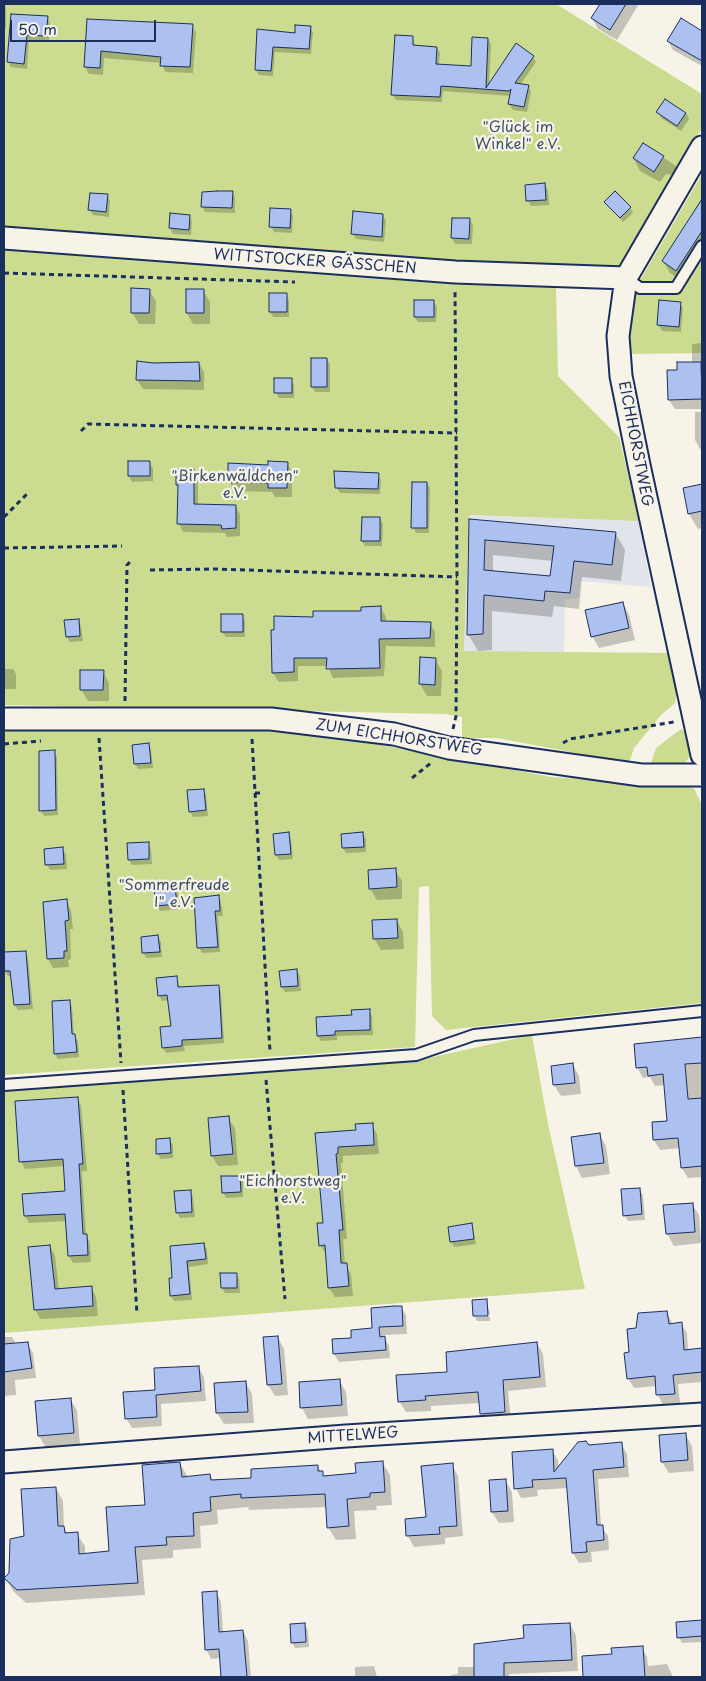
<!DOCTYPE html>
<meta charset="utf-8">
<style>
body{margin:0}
#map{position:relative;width:706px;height:1681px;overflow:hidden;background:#f7f3e8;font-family:"Playpen Sans",sans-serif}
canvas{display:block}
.frame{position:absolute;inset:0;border:5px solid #1b2f5e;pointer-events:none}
.scale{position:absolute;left:10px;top:20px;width:146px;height:22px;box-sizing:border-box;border:2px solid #1b2f5e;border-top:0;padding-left:6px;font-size:15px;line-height:18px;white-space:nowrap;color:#1b2f5e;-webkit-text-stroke:4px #f7f3e8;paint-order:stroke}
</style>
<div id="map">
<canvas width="706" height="1681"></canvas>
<div class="frame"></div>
<div class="scale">50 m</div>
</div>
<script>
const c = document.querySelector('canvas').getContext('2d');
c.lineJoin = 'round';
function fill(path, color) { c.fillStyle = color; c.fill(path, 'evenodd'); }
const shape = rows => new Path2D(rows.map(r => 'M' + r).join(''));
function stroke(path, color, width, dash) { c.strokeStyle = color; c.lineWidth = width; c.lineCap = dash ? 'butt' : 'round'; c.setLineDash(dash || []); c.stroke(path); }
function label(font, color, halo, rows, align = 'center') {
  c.font = font + ' "Playpen Sans",sans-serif'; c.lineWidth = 4.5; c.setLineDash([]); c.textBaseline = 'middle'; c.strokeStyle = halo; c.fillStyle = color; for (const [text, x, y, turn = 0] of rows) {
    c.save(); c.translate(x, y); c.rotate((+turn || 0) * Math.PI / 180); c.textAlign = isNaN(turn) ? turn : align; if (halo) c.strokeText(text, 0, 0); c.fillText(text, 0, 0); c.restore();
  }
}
const built = shape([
 [469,515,639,521,651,587,580,581,579,598,565,600,564,652,464,651]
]);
const green = shape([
 [4,4,556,4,702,94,702,128,621,271,449,264,4,227],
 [702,174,702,353,629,354,635,289],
 [4,242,556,286,558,376,619,437,639,521,469,515,464,651,671,653,678,686,675,703,661,715,634,748,629,763,497,738,462,738,462,717,445,714,4,705],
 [250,725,323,734,551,777,681,785,694,788,702,805,702,1003,446,1030,432,1016,429,886,419,887,415,1047,4,1075,4,729],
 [681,729,685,732,690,756,684,764,675,769,655,767,651,763,656,748],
 [532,1035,548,1124,585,1289,4,1333,4,1091,415,1061]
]);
const shadow = shape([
 [4,4,6,7,6,28,4,27],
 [601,4,639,4,617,40,598,29,592,18],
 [12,16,47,17,50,23,49,41,29,40,27,69,11,67,8,62],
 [682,20,702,32,702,66,673,50,668,41],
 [88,21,192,26,196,32,193,73,165,72,162,63,104,58,103,75,89,74,85,67],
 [310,27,313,33,311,54,275,52,273,76,259,75,256,70,258,31,296,34],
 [412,37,415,46,437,48,440,53,439,65,472,67,488,39,491,44,489,86,533,57,536,62,520,85,528,86,531,92,527,112,513,110,509,104,511,96,443,91,442,102,396,100,393,95],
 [658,112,686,113,689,119,681,131,661,118],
 [644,145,676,166,682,176,666,174,660,182,640,171,634,159],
 [545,185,548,190,549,205,531,206,528,200],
 [232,192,235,197,235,213,205,212,202,207,203,193],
 [107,195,110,201,109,217,93,215,90,210],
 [702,201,702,252,683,282,670,273,663,261],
 [605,202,630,207,633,213,623,222],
 [290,210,293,216,292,233,274,232,271,226],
 [382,215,386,220,384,242,356,239,353,234],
 [189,216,192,221,191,235,173,234,170,228],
 [453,219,470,220,473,225,472,244,455,244,452,238],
 [149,290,156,301,155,324,139,324,132,312],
 [203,290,210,302,210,324,193,324,187,313],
 [286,295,289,300,289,317,273,317,270,311],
 [433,301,437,307,436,322,418,322,415,317],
 [660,302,680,303,683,308,681,332,662,331,658,325],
 [702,343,702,409,675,409,669,400,678,371,692,363,692,344],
 [327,359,330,365,330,392,315,392,312,386],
 [138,362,199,363,204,372,204,390,143,389,137,380],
 [291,379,294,385,294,398,279,398,276,393],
 [695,412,702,412,702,452,695,440],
 [129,463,149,463,153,468,153,481,132,482,129,476],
 [287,463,292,472,292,497,275,497,272,492,234,491,229,481,269,466],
 [193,471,198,479,198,505,235,506,240,514,240,536,227,537,225,533,183,532,179,524,180,489,177,485],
 [378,474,381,480,380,494,340,493,337,488],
 [427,483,430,488,429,533,416,533,413,527],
 [702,485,702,528,698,529,689,514,684,489],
 [380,518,383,524,382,546,365,546,362,541],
 [470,520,616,534,625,550,621,581,582,577,579,609,554,606,552,617,492,611,492,650,478,651,468,634],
 [493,555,553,561,551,578,493,572],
 [623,603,629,615,635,640,599,648,592,636],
 [381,608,386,617,386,622,430,623,435,632,435,647,386,646,384,676,333,678,328,666,298,666,298,681,279,682,273,673,314,618,362,612],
 [242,615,245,621,245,637,226,637,222,632],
 [78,620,81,626,83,641,70,642,67,637],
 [421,658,435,659,442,671,441,696,427,696,420,684],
 [4,669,13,669,16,674,16,689,4,689],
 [103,672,109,683,109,701,88,701,81,689],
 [148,745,151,750,153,768,138,769,135,764],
 [40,752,54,752,57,757,58,815,44,816,41,811],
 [203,790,206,795,208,816,193,817,190,811],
 [288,834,291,839,293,859,279,860,276,855],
 [363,834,366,839,366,852,346,853,343,848],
 [148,843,151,849,152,864,132,865,129,860,128,844],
 [62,849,66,854,67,869,50,870,47,865,46,850],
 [395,870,402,881,402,899,377,900,370,888],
 [174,888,178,894,179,909,160,911,157,905],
 [218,896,221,902,223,916,218,916,220,952,202,953,199,948],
 [66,901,71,910,73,929,70,929,71,959,68,960,69,967,53,968,48,959],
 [397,921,403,932,404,949,381,950,374,938],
 [158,937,161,942,162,957,147,958,143,953],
 [25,952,28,958,33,1009,18,1010,15,1005,12,976,8,976,5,971],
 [297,971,300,976,301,991,285,992,282,987],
 [176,977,180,988,218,986,221,992,224,1043,184,1046,185,1051,166,1053,163,1047,173,1027,169,1000,162,1001,159,995],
 [69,1001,72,1007,74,1035,78,1041,79,1057,58,1059,55,1054],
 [369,1011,372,1016,373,1035,337,1036,337,1040,321,1041,318,1036,353,1016],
 [702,1037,702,1177,688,1178,682,1168,680,1148,660,1150,654,1140,669,1122,665,1085,655,1086,650,1077,643,1078,637,1067,635,1045],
 [573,1065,579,1076,581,1094,561,1096,554,1085],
 [77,1098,81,1106,87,1171,82,1171,86,1235,90,1243,91,1262,73,1263,69,1256,67,1221,29,1223,25,1216,66,1192,65,1166,25,1169,21,1161],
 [228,1118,235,1128,238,1165,218,1166,212,1156],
 [372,1125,377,1134,379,1154,343,1156,343,1163,341,1163,347,1239,343,1239,345,1264,351,1274,353,1296,335,1297,329,1288,327,1255,320,1245,324,1224,317,1134,357,1131],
 [600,1135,606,1146,610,1174,582,1178,576,1166,573,1138],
 [169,1139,173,1145,173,1158,161,1159,157,1153],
 [240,1177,243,1182,243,1197,226,1198,223,1192],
 [639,1189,643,1195,645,1220,628,1221,625,1216],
 [190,1191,193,1197,195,1217,180,1218,177,1212],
 [692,1204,699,1215,701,1243,674,1246,667,1234,664,1206],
 [472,1225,476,1244,454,1247,451,1241],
 [204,1244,207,1250,208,1264,189,1267,192,1300,174,1301,171,1295,174,1279,171,1247],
 [50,1246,55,1256,59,1290,91,1287,96,1297,98,1316,40,1319,35,1309],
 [236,1274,239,1279,240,1293,225,1293,222,1288],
 [486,1300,490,1314,475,1315,475,1317,473,1301],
 [401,1307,406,1315,407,1334,383,1335,389,1346,390,1358,339,1362,334,1354,353,1339,374,1329],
 [667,1312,673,1325,681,1324,687,1333,688,1351,702,1349,702,1382,678,1384,680,1403,663,1405,658,1395,657,1386,634,1388,628,1378,630,1353,637,1329],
 [475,1317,490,1317,490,1321,477,1321],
 [4,1337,12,1337,16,1344,27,1343,33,1353,36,1378,15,1380,16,1395,4,1396],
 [278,1338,284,1349,288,1395,275,1396,268,1385],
 [537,1343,543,1354,546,1387,508,1391,511,1422,487,1424,481,1414,480,1403,431,1406,431,1411,406,1412,400,1402,448,1373],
 [198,1367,204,1377,206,1401,161,1404,162,1426,132,1428,126,1418,157,1391],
 [339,1380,346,1392,348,1416,308,1419,302,1408],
 [246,1383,252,1394,254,1423,224,1424,217,1413],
 [70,1399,77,1410,80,1445,46,1448,39,1436,36,1402],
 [685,1434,692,1446,694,1471,669,1473,662,1462],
 [621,1444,627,1454,629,1477,598,1479,601,1526,608,1536,609,1550,591,1552,592,1562,579,1563,573,1553,568,1488,537,1490,538,1496,521,1498,516,1488,552,1450,558,1460,558,1469,589,1446],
 [382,1462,390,1475,392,1505,376,1506,377,1510,354,1511,356,1539,336,1540,328,1527,327,1507,249,1510,248,1507,217,1510,218,1524,200,1526,201,1548,173,1550,173,1558,142,1560,145,1595,26,1603,13,1591,6,1578,11,1573,25,1538,56,1488,63,1501,64,1528,68,1534,77,1534,85,1546,85,1555,110,1553,180,1464,188,1477,210,1475,213,1481,253,1479,317,1466,325,1477,357,1474],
 [452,1465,458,1476,463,1536,445,1538,445,1544,414,1547,408,1536,427,1518],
 [505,1480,512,1492,514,1522,499,1523,492,1512],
 [216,1592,221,1602,223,1633,243,1631,248,1641,251,1677,222,1677,221,1658,211,1659,206,1649],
 [702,1621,702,1642,682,1643,679,1637,677,1623],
 [304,1624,308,1630,309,1647,295,1648,292,1642],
 [570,1624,576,1635,578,1671,509,1674,509,1677,451,1677,451,1675,458,1674,458,1667,475,1667,525,1639],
 [642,1647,647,1657,648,1666,667,1664,673,1677,585,1677,583,1658,613,1655],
 [374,1666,377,1677,355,1677,355,1667]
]);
const building = shape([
 [600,4,626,4,610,30,591,18,600,4],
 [11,14,48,16,46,36,27,35,24,64,7,62,11,14],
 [681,18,702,31,702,61,667,41,681,18],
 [87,19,193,24,190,67,160,66,161,57,101,51,100,68,84,67,87,19],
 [295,25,311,26,309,49,273,47,271,71,255,70,257,29,295,33,295,25],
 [395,35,413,36,413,45,437,47,436,64,471,66,472,37,488,38,486,88,516,43,534,56,515,83,529,85,524,107,508,104,511,89,509,91,441,86,440,97,391,95,395,35],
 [665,99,686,113,677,126,656,112,665,99],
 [643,143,664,156,654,172,633,158,643,143],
 [545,183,546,200,526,201,525,185,545,183],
 [217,191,233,191,232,208,201,207,202,192,217,191],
 [615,191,631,207,620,218,604,202,615,191],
 [90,193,108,194,106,212,88,210,90,193],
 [702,199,702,231,676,271,662,261,702,199],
 [270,208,291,209,290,228,269,227,270,208],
 [353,211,383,214,382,237,351,234,353,211],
 [170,213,190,215,189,230,169,228,170,213],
 [452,218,470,218,469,239,451,238,452,218],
 [131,288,150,289,149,313,131,313,131,288],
 [186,289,204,289,204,313,186,313,186,289],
 [269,293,287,293,287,312,269,312,269,293],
 [414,300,434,300,434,317,414,317,414,300],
 [659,300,681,302,679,327,657,325,659,300],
 [311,358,327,358,327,387,311,387,311,358],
 [137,361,153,363,199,362,200,381,136,380,137,361],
 [677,362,701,362,702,399,668,400,667,370,677,370,677,362],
 [274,378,292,378,292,393,274,393,274,378],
 [128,461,150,461,150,476,128,476,128,461],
 [268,461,288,462,287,488,268,488,268,483,228,482,228,463,268,465,268,461],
 [176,469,194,469,194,504,236,505,236,528,222,529,221,525,177,524,178,485,176,485,176,469],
 [334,471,379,473,378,489,335,488,334,471],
 [412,482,427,482,427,528,411,528,412,482],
 [702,484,702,511,688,514,683,488,702,484],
 [362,517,380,517,380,541,361,541,362,517],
 [469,519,616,532,612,565,574,561,570,593,545,591,544,601,484,595,483,634,467,635,469,519],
 [485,540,554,546,550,576,484,570,485,540],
 [623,602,629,628,591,637,585,610,623,602],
 [381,606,381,621,431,622,430,638,379,639,380,668,326,669,327,658,294,658,294,672,272,673,271,630,274,630,274,616,313,617,313,611,361,611,361,607,381,606],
 [221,614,243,614,243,632,221,632,221,614],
 [79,619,80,636,66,637,64,620,79,619],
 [420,657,436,658,435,685,419,684,420,657],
 [80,670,104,670,103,690,80,690,80,670],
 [149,743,151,763,134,764,132,745,149,743],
 [55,750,56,810,39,811,39,751,55,750],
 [204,789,206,810,189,812,187,790,204,789],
 [289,832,291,854,275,855,273,834,289,832],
 [363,832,364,847,342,848,341,834,363,832],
 [149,842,149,859,128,860,127,843,149,842],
 [63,847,64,864,45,865,44,849,63,847],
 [396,868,397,887,369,889,368,870,396,868],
 [175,887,177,904,156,906,154,889,175,887],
 [219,895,220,911,215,911,218,947,197,948,194,898,219,895],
 [67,899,69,920,65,921,67,951,64,951,64,958,47,959,43,902,67,899],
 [397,919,398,938,373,939,372,920,397,919],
 [158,935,160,952,142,953,141,937,158,935],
 [26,951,30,1004,14,1005,10,971,4,971,4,952,26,951],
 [297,969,298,986,281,987,279,971,297,969],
 [177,976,178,987,219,985,222,1038,182,1040,182,1046,162,1048,160,1027,171,1026,167,995,158,996,156,978,177,976],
 [70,1000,72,1034,75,1034,77,1052,54,1054,52,1001,70,1000],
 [370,1009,370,1030,335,1031,335,1035,317,1036,316,1017,352,1015,351,1010,370,1009],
 [702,1037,702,1063,685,1064,688,1099,702,1098,702,1166,681,1168,678,1138,653,1140,652,1122,667,1121,663,1074,648,1076,647,1067,636,1068,634,1044,702,1037],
 [573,1063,575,1083,553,1085,551,1066,573,1063],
 [78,1097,83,1164,79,1164,83,1234,87,1234,88,1255,68,1256,65,1214,24,1216,22,1194,65,1191,63,1159,19,1162,15,1101,78,1097],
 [229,1116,233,1154,211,1156,208,1118,229,1116],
 [373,1123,374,1145,338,1147,338,1153,336,1154,343,1230,339,1230,341,1263,347,1263,349,1286,328,1288,325,1245,319,1246,317,1223,323,1223,315,1133,356,1130,355,1124,373,1123],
 [600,1133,604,1163,575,1166,571,1137,600,1133],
 [170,1138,171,1153,156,1154,156,1139,170,1138],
 [221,1176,240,1176,241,1192,222,1193,221,1176],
 [640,1188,642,1214,623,1216,621,1189,640,1188],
 [191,1190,192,1212,176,1213,174,1191,191,1190],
 [693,1203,695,1232,666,1234,663,1205,693,1203],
 [472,1223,474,1239,450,1242,448,1227,472,1223],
 [204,1243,206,1259,187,1261,190,1294,170,1296,169,1278,172,1278,170,1246,204,1243],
 [50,1245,55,1289,92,1286,93,1306,34,1310,28,1247,50,1245],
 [220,1273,237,1273,237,1288,221,1288,220,1273],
 [487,1299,488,1316,473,1316,472,1300,487,1299],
 [394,1306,402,1306,403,1326,379,1327,380,1337,385,1336,386,1350,333,1354,332,1339,351,1338,351,1330,372,1328,371,1308,394,1306],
 [667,1311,669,1324,682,1322,684,1350,702,1348,702,1372,673,1375,675,1394,656,1395,655,1376,627,1379,624,1353,629,1352,627,1329,636,1328,638,1313,667,1311],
 [278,1336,282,1384,267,1385,263,1337,278,1336],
 [28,1342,32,1368,4,1372,4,1344,28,1342],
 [537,1342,540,1377,503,1380,505,1412,480,1414,478,1392,425,1396,426,1400,398,1402,396,1375,447,1372,446,1352,537,1342],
 [199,1366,201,1391,156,1395,157,1417,125,1419,123,1392,155,1390,154,1368,199,1366],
 [340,1379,342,1405,300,1408,299,1382,340,1379],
 [246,1381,248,1412,216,1413,214,1383,246,1381],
 [71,1398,74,1433,38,1436,35,1401,71,1398],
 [686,1433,688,1460,661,1462,659,1435,686,1433],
 [586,1441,589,1445,622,1442,624,1467,593,1470,597,1525,603,1525,604,1540,586,1542,587,1552,572,1553,566,1478,532,1480,533,1487,514,1489,512,1452,553,1449,554,1472,578,1442,586,1441],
 [383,1461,385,1492,370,1493,370,1497,347,1499,349,1526,327,1528,325,1494,241,1498,241,1494,210,1497,211,1511,193,1513,194,1536,166,1537,167,1545,135,1547,138,1583,17,1590,4,1578,9,1573,10,1539,24,1536,21,1489,56,1487,58,1526,64,1526,65,1533,78,1532,79,1554,109,1551,106,1507,145,1505,142,1465,180,1462,182,1477,210,1474,211,1480,251,1478,251,1469,318,1465,318,1471,323,1471,323,1476,356,1473,355,1463,383,1461],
 [453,1463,457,1526,439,1527,440,1534,406,1536,405,1519,426,1517,421,1466,453,1463],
 [506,1479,508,1511,491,1512,489,1480,506,1479],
 [217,1591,219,1632,243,1630,247,1677,221,1677,219,1649,205,1650,202,1592,217,1591],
 [702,1620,702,1636,677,1638,676,1622,702,1620],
 [305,1623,306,1642,291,1643,290,1624,305,1623],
 [570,1623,572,1660,504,1663,504,1677,474,1677,474,1644,524,1638,523,1625,570,1623],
 [643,1646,645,1677,583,1677,582,1656,612,1654,611,1648,643,1646]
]);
const path = shape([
 [4,273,295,282],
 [81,431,88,424,457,433],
 [4,517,29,492],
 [4,548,122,546],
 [150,570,215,569,457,577],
 [125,701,127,565,132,560],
 [453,729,456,716,457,577,455,290],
 [99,738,121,1063],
 [252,739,270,1052],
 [563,743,570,739,674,722],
 [4,744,41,741],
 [412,778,431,763],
 [255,793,262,793],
 [266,1080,285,1299],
 [123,1090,137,1314]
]);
const lane = shape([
 [626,278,640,288,676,288,702,246],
 [4,1085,416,1055,474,1035,702,1011]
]);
const street = shape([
 [702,147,626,278,618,336,621,376,639,465,702,755],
 [4,238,455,272,626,278],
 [4,719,271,719,394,734,449,748,641,775,702,775],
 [4,1462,346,1436,702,1414]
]);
const parkNames = [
 ["\"Glück im",518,128],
 ["Winkel\" e.V.",518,145],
 ["\"Birkenwäldchen\"",235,477],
 ["e.V.",235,494],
 ["\"Sommerfreude",174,886],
 ["I\" e.V.",174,903],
 ["\"Eichhorstweg\"",293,1182],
 ["e.V.",293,1199]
];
const streetNames = [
 ["WITTSTOCKER GÄSSCHEN",315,262,4],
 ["EICHHORSTWEG",635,444,79],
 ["ZUM EICHHORSTWEG",399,738,9],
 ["MITTELWEG",353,1436,-4]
];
fill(built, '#e1e4ea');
fill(green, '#cbdc91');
fill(shadow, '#0003');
fill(building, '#adc1f0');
stroke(building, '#1b2f5e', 1);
stroke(lane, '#1b2f5e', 14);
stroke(street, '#1b2f5e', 25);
stroke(path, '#1b2f5e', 3, [5, 4]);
stroke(lane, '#f7f3e8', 10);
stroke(street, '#f7f3e8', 21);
label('15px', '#3e5268', '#f7f3e8', parkNames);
label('15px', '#1b2f5e', '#f7f3e8', streetNames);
</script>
